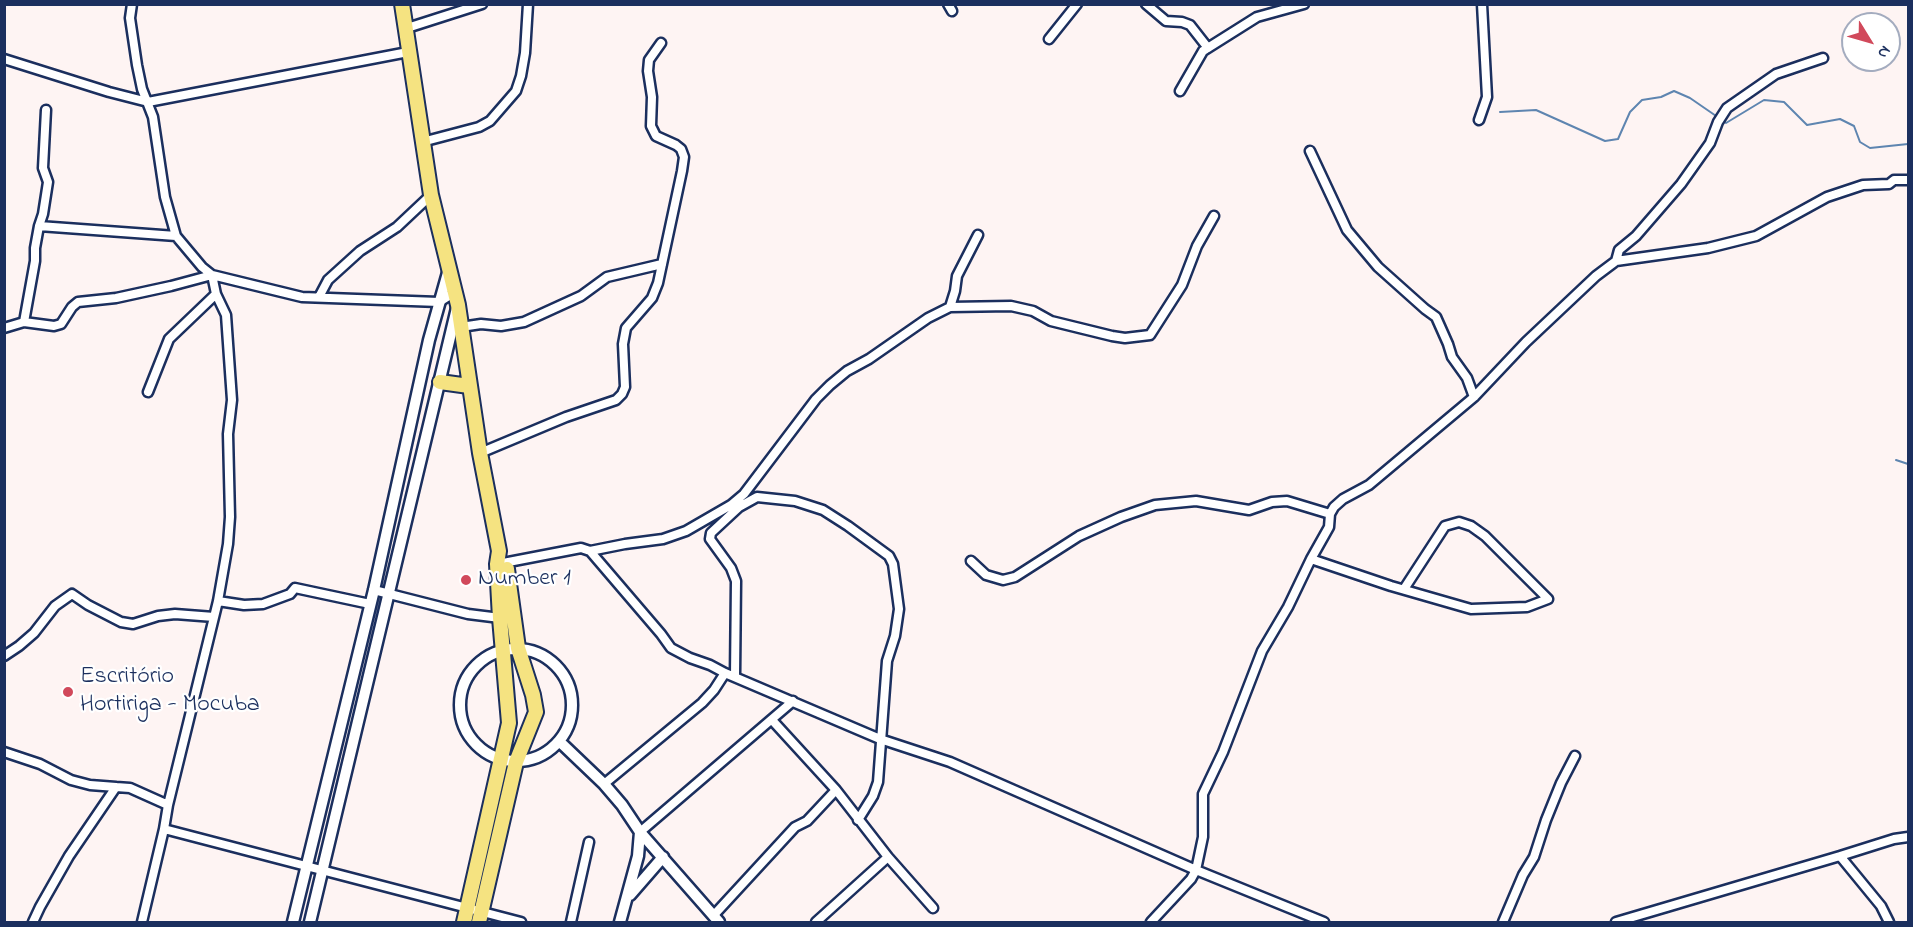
<!DOCTYPE html>
<meta charset="utf-8">
<style>
body{margin:0}
#map{position:relative;width:1913px;height:927px;overflow:hidden;background:#fef4f3;font-family:"Indie Flower",sans-serif}
canvas{display:block}
.frame{position:absolute;inset:0;border:6px solid #1b2f5e;pointer-events:none}
.north{position:absolute;left:1841px;top:12px;width:60px;height:60px;box-sizing:border-box;background:#fff;border:2px solid #a4acbf;border-radius:50%;rotate:127deg;font-size:16px;font-weight:700;line-height:24px;text-align:center;color:#1b2f5e}
.north::after{content:'';display:block;margin:auto;width:21px;height:27px;background:#d1495b;clip-path:polygon(50% 0,100% 100%,50% 72%,0 100%)}
</style>
<div id="map">
<canvas width="1913" height="927"></canvas>
<div class="frame"></div>
<div class="north">N</div>
</div>
<script>
const c = document.querySelector('canvas').getContext('2d');
c.lineJoin = 'round';
const shape = rows => new Path2D(rows.map(r => 'M' + r).join(''));
function stroke(path, color, width, dash) { c.strokeStyle = color; c.lineWidth = width; c.lineCap = dash ? 'butt' : 'round'; c.setLineDash(dash || []); c.stroke(path); }
function label(font, color, halo, rows, align = 'center') {
  c.font = font + ' "Indie Flower",sans-serif'; c.lineWidth = 4.5; c.setLineDash([]); c.textBaseline = 'middle'; c.strokeStyle = halo; c.fillStyle = color; for (const [text, x, y, turn = 0] of rows) {
    c.save(); c.translate(x, y); c.rotate((+turn || 0) * Math.PI / 180); c.textAlign = isNaN(turn) ? turn : align; if (halo) c.strokeText(text, 0, 0); c.fillText(text, 0, 0); c.restore();
  }
}
const stream = shape([
 [1500,112,1536,110,1605,141,1618,139,1630,112,1642,100,1661,97,1674,91,1690,98,1719,118],
 [1723,121,1726,123,1764,100,1784,102,1807,125,1840,119,1854,126,1860,142,1870,148,1908,144],
 [1896,460,1908,464]
]);
const minor = shape([
 [132,4,130,18,137,65,142,89,153,117,165,197,176,236,202,267,212,275,302,297,439,302,455,292],
 [948,4,952,11],
 [1146,4,1166,21,1182,22,1190,25,1208,48],
 [404,29,482,4],
 [1049,39,1077,4],
 [4,59,109,92,148,102,408,52],
 [1180,91,1203,51,1257,17,1304,4],
 [1479,120,1487,97,1482,4],
 [422,142,479,127,490,121,516,91,521,76,525,53,528,4],
 [1310,151,1347,230,1378,267,1425,309,1436,317,1448,344,1452,357,1467,378,1474,397],
 [39,226,176,236],
 [1616,261,1619,250,1636,236,1681,184,1710,143,1718,122,1727,108,1776,74,1823,58],
 [319,297,328,280,360,251,397,227,431,195],
 [950,307,1011,306,1033,311,1051,321,1112,336,1125,338,1150,335,1182,285,1197,246,1214,216],
 [24,322,35,261,35,248,39,226,43,214,48,182,43,168,46,110],
 [461,327,481,324,501,326,524,322,581,296,607,277,662,264],
 [4,328,24,322,54,326,61,324,72,307,78,302,116,298,171,286,212,275,216,294,226,315,232,400,228,434,230,517,228,544,218,601,168,805,164,829],
 [148,392,169,339,216,294],
 [480,453,566,417,616,400,622,394,625,387,623,344,626,328,652,298,658,283,682,171,684,157,681,149,676,145,656,136,651,126,652,97,648,71,649,60,661,43],
 [590,551,625,544,663,539,686,531,731,505,744,494,816,399,830,385,847,371,869,359,928,318,950,307,955,291,957,276,978,235],
 [1311,559,1391,586,1471,609,1527,607,1548,599,1485,536,1471,526,1459,522,1445,526,1404,589],
 [971,561,986,575,1003,580,1015,577,1079,536,1121,517,1155,505,1196,501,1249,510,1272,502,1287,501,1330,514],
 [498,564,581,548,590,551,661,634,671,648,690,658,710,665,725,673,880,739,950,762,1196,870,1324,922],
 [374,590,468,614,500,618],
 [218,601,244,605,263,604,290,594,295,588,370,604],
 [4,656,19,646,34,633,55,606,72,594,88,605,121,622,133,624,158,616,175,614,214,617],
 [735,676,736,581,731,568,710,539,711,533,739,507,757,497,795,501,823,510,848,526,889,556,893,564,899,609,895,636,887,661,878,782,873,796,858,820],
 [772,720,836,790,888,857,933,908],
 [4,752,40,764,71,780,90,785,116,787],
 [604,784,702,703,714,690,725,673],
 [640,832,793,701],
 [1840,856,1894,839,1908,837],
 [713,916,795,827,807,821,836,790],
 [33,922,40,907,69,856,116,787,130,788,168,805],
 [142,922,164,829,521,922],
 [571,922,589,842],
 [816,922,888,857],
 [1151,922,1191,879,1196,870,1203,837,1203,794,1223,752,1262,651,1288,607,1311,559,1329,527,1330,514,1334,507,1343,499,1369,485,1474,397,1526,342,1596,276,1616,261,1708,248,1756,236,1827,197,1863,185,1889,184,1894,180,1908,180],
 [1503,922,1523,875,1534,857,1546,820,1561,783,1575,756],
 [1616,922,1840,856,1881,906,1889,922]
]);
const tertiary = shape([
 '460 705a56 56 0 1 1 112 0a56 56 0 1 1-112 0Z',
 [559,741,604,784,622,805,640,832,719,922],
 [630,895,663,857],
 [293,922,374,590,429,340,449,269],
 [310,922,457,308],
 [620,922,638,856,640,832]
]);
const trunk = shape([
 [402,4,431,195,458,305,480,453,499,551,497,564,500,618,509,723,464,922],
 [440,382,469,386],
 [479,922,516,762,536,712,533,695,518,648,507,569]
]);
const markers = [
 [466,580,6,"#d1495b"],
 [68,692,6,"#d1495b"]
];
const poiNames = [
 ["Number 1",478,580],
 ["Escritório",80,678],
 ["Hortiriga - Mocuba",80,706]
];
stroke(stream, '#5e85b0', 2);
stroke(minor, '#1b2f5e', 13);
stroke(tertiary, '#1b2f5e', 15);
stroke(trunk, '#1b2f5e', 18);
stroke(minor, '#fff', 8);
stroke(tertiary, '#fff', 10);
stroke(trunk, '#f5e381', 14);
for (const [x, y, r, color] of markers) { const dot = new Path2D(); dot.arc(x, y, r, 0, 2 * Math.PI); c.fillStyle = color; c.fill(dot); stroke(dot, '#fff', 2); }
label('24px', '#1b2f5e', '#fff', poiNames, 'left');
</script>
